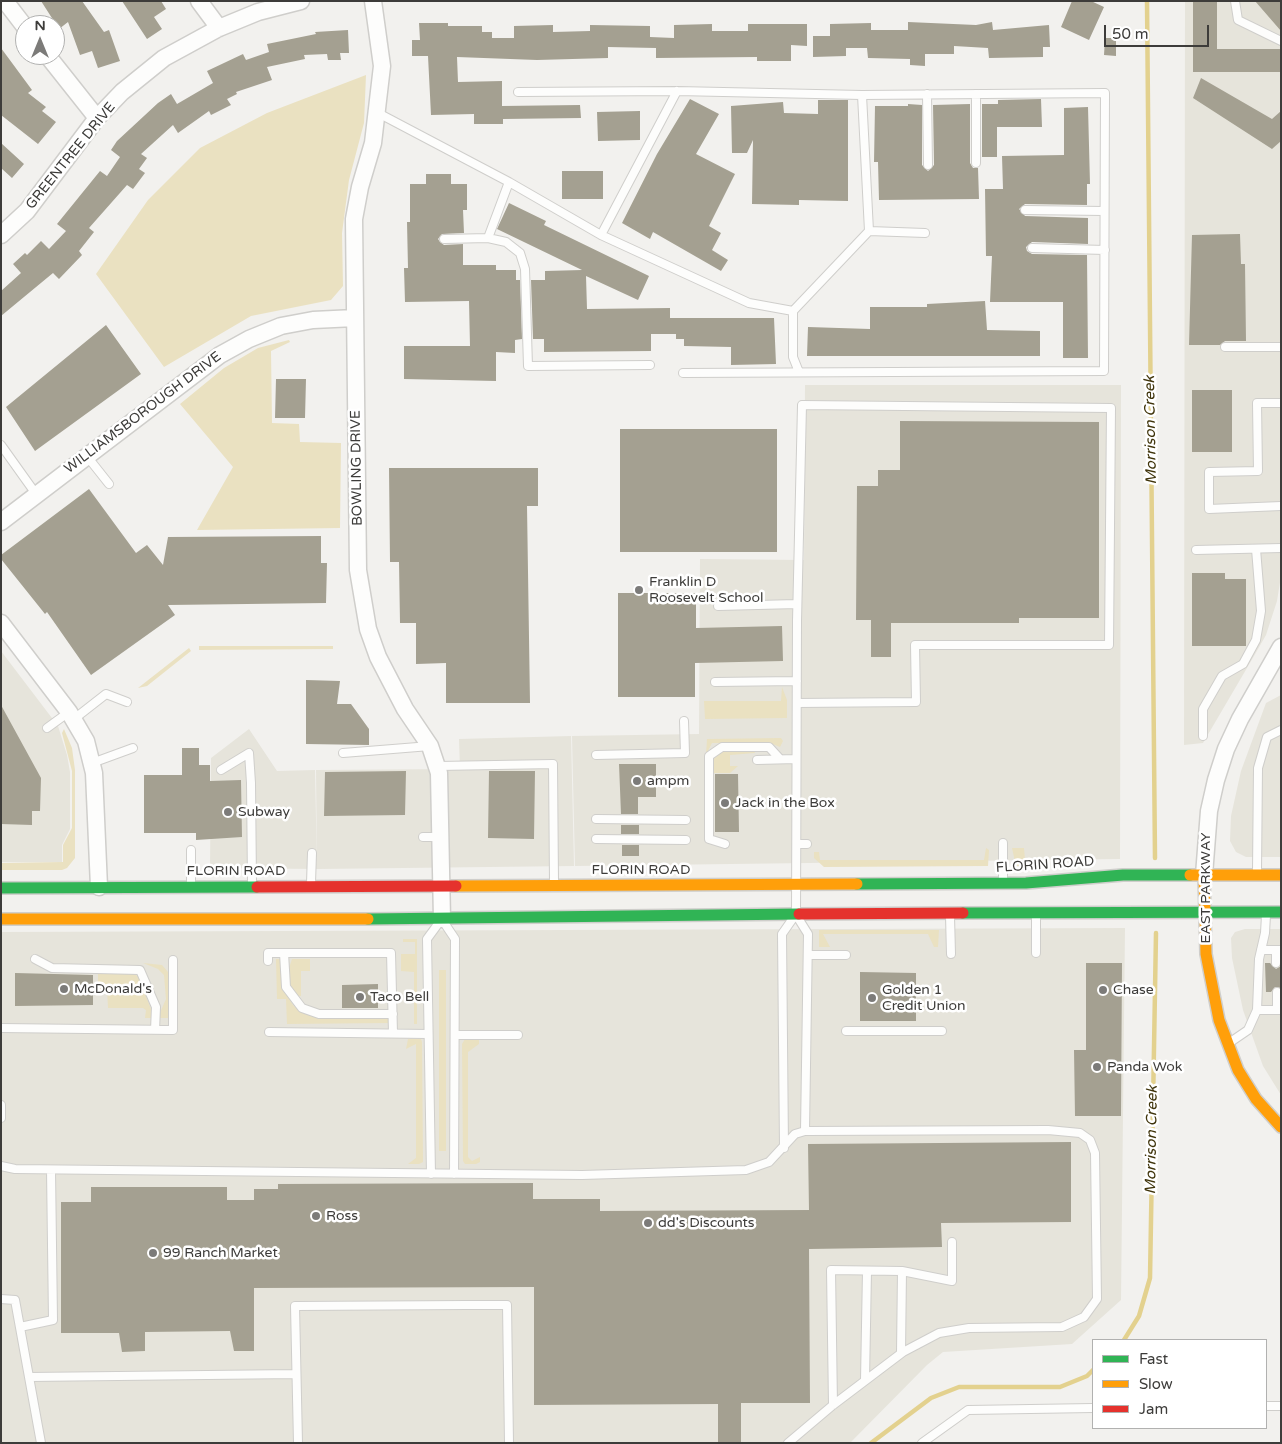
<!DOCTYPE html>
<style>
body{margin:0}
#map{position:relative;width:1282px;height:1444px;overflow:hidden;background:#f2f1ee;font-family:"Varela Round",sans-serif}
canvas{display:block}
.frame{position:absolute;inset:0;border:2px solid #3d3c3a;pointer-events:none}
.legend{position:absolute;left:1092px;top:1339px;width:175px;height:90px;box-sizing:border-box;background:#fff;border:1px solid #b1b1b0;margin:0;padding:6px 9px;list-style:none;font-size:15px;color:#3d3c3a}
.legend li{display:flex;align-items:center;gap:10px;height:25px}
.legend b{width:25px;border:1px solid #b1b1b0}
.north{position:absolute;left:15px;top:15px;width:50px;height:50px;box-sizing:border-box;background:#fff;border:1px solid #b1b1b0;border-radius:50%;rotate:0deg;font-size:14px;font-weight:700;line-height:20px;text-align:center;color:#3d3c3a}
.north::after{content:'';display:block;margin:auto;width:18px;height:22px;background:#7c7b79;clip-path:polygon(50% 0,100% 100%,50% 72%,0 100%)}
.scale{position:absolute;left:1104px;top:25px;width:105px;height:22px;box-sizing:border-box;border:2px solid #3d3c3a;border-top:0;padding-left:6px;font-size:15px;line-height:18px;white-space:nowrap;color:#3d3c3a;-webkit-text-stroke:4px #fff;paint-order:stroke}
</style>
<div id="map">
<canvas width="1282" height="1444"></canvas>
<div class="frame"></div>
<ul class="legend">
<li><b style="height:6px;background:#30b455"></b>Fast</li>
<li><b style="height:6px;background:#ff9f0a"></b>Slow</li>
<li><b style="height:6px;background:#e5322d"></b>Jam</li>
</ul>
<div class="north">N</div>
<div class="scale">50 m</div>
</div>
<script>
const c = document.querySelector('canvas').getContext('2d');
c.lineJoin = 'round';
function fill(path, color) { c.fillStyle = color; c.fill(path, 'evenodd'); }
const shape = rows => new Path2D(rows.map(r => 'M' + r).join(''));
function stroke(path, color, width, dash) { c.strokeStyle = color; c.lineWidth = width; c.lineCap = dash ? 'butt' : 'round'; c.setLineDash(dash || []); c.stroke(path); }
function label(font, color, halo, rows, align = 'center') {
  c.font = font + ' "Varela Round",sans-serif'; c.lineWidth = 5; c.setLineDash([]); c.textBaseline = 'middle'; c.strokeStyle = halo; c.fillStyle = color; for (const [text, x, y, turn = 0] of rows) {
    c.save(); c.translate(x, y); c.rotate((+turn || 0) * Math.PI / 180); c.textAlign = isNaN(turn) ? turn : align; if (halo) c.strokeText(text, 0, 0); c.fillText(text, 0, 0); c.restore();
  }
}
const built = shape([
 [1185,1,1281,1,1281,576,1277,601,1266,635,1254,656,1203,743,1184,745],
 [805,385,1121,385,1120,859,575,866,572,736,699,734,700,559,804,560],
 [1,651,58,726,67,755,70,772,70,829,62,845,62,862,1,862],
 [1281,695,1281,857,1246,857,1236,852,1230,841,1231,816,1241,771,1266,703],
 [249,729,277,771,315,770,317,867,316,770,460,769,459,739,571,736,574,866,318,869,210,868,211,758],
 [1125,928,1121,1300,1072,1344,943,1352,927,1365,850,1443,1,1443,1,932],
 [1245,929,1281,929,1281,1095,1263,1066,1243,1010,1232,958,1231,938,1235,932]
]);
const green = shape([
 [366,75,364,123,349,180,342,233,343,286,331,300,251,316,164,367,96,274,148,200,200,148,267,113],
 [289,340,290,342,271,351,272,423,299,424,300,442,341,443,340,528,197,530,233,467,180,404,224,368,258,348],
 [199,646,333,646,333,649,199,650],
 [189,648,191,651,147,686,138,688],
 [782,687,787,700,787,718,705,719,704,701,781,701],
 [64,729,72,748,75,770,75,858,67,868,62,870,1,870,1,863,63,862,63,845,72,828,72,771,62,733],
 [781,738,783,741,780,747,770,743,712,743,706,755,707,739],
 [721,751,754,751,755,753,730,755,730,766,738,766,730,773,712,773,713,760],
 [986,848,989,850,988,866,824,867,814,858,814,852,819,852,820,860,984,860],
 [1012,848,1024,848,1025,860,1041,859,1041,865,1016,866],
 [819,930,939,930,938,947,934,947,928,934,823,934,830,947,819,947],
 [403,939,417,939,417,1024,414,1024,414,972,401,971,401,954,415,954,415,942,403,942],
 [276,959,281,959,283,988,293,1005,303,1013,324,1018,391,1018,391,1023,287,1024,286,999,277,999],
 [292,959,310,959,310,971,301,971,301,996,297,996,292,991,289,982,288,971],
 [143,963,162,965,168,972,168,1018,160,1018,159,1015,166,999,164,975,158,969],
 [439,970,446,970,446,1151,439,1151],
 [98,974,133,974,138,976,151,1009,151,1018,145,1018,146,1010,143,1008,108,1008,107,990,98,990],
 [408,1039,421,1039,422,1042,423,1162,419,1164,408,1164,416,1158,416,1044,406,1049],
 [465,1039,479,1039,479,1044,468,1052,468,1157,472,1161,480,1157,480,1162,476,1164,465,1164,463,1161,462,1044]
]);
const stream = shape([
 [1147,1,1155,858],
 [1124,1340,1139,1316,1150,1278,1156,933],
 [871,1443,931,1398,959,1387,1060,1387,1087,1376,1093,1370]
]);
const building = shape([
 [41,1,82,1,104,32,109,30,120,61,98,68,92,51,80,55,68,22,59,29],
 [122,1,161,1,166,9,154,17,162,29,147,39],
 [1072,1,1091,1,1104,7,1089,40,1061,27],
 [1193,1,1217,1,1217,49,1281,49,1281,72,1193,72],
 [1255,1,1281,1,1281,31],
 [908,22,976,25,992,22,993,30,1049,25,1050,47,1043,47,1043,57,989,58,988,48,954,46,954,54,925,54,925,66,910,65,910,59,868,58,867,48,846,48,846,56,813,57,813,36,830,36,830,24,871,23,871,30,908,30],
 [419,23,448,23,448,26,482,26,482,32,492,32,492,38,514,38,514,26,553,25,553,32,590,31,590,25,650,26,650,37,674,38,674,25,712,24,712,31,748,31,748,24,807,24,807,46,791,45,791,61,757,61,757,57,656,58,656,48,608,47,608,58,537,60,457,57,458,82,502,81,502,106,580,105,581,118,503,119,503,124,474,124,474,114,431,115,428,56,412,56,412,40,420,40],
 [348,30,349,53,340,53,341,60,328,60,327,54,304,55,305,59,267,67,272,80,236,92,237,94,227,99,231,105,211,115,209,111,178,133,173,125,141,154,147,158,139,169,145,173,133,189,127,185,89,228,94,232,79,251,82,255,59,279,53,273,1,316,1,291,21,273,13,264,25,253,27,255,41,241,49,249,66,231,57,224,100,171,107,176,120,157,111,150,117,141,158,103,171,94,177,104,213,83,207,71,243,54,246,60,269,52,267,44,316,34,315,32],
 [1105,38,1116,38,1116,56,1104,55],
 [1,48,32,90,28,93,46,107,42,111,56,122,38,144,1,115],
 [1201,78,1272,119,1281,111,1281,141,1272,149,1193,98],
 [690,99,719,114,696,154,735,174,709,226,721,233,712,250,728,260,721,271,653,232,650,239,622,223,657,154],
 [1041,99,1042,127,997,127,997,157,982,157,982,104,998,104,998,100],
 [818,100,848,100,848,201,799,200,799,205,752,204,753,140,747,153,732,153,731,106,783,102,784,113,818,114],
 [908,104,922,105,922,165,928,171,934,165,933,105,970,104,970,163,973,168,978,168,979,199,879,200,878,162,874,162,875,106,908,106],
 [1088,107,1090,184,1087,184,1087,205,1025,204,1019,209,1025,216,1088,218,1088,244,1032,242,1026,247,1027,251,1032,254,1087,255,1088,358,1063,358,1063,302,990,302,992,256,986,256,985,189,1003,189,1002,156,1064,155,1064,108],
 [640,111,640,140,598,141,597,112],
 [1,143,24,164,12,178,1,168],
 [562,171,603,171,603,199,562,199],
 [426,174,451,174,451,184,467,184,467,210,463,210,464,233,442,234,438,239,440,242,444,245,463,244,463,265,496,265,496,270,516,270,516,280,520,280,522,339,515,340,515,353,496,352,496,381,404,379,404,346,470,346,469,301,405,302,404,268,408,268,407,222,410,222,410,184,426,184],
 [509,203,546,221,544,225,649,276,638,300,586,276,587,309,670,308,670,318,774,318,776,364,731,365,731,347,684,346,684,339,676,339,676,334,651,334,651,351,544,352,544,339,533,339,531,280,545,280,545,271,582,270,497,229],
 [1240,234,1241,264,1245,264,1246,341,1225,341,1220,345,1189,345,1192,235],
 [985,301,987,330,1040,331,1040,356,807,356,808,327,870,329,870,307,927,307,927,304],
 [106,325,141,374,35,451,6,407],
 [276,379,306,379,305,418,275,418],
 [1192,390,1232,390,1232,452,1192,452],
 [900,421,1099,422,1099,618,1019,618,1019,623,891,623,891,657,871,657,871,620,856,620,857,486,878,486,878,470,900,470],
 [620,429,777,429,777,552,620,552],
 [389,468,538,468,538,506,527,506,530,703,446,703,446,663,416,664,416,623,400,623,399,562,390,562],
 [89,489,136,553,147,545,163,565,168,537,321,536,321,563,327,563,326,603,168,605,175,615,91,675,47,612,45,614,1,559,1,555],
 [1192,573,1225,573,1225,579,1246,579,1246,646,1192,646],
 [618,593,696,593,696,628,782,626,783,661,695,663,695,697,618,697],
 [306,680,340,681,337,704,351,704,369,729,369,745,306,744],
 [1,705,41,778,40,811,32,811,32,825,1,824],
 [182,748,199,748,199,765,210,765,210,781,241,780,242,837,196,840,196,833,144,833,144,775,182,775],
 [619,764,656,764,656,797,638,797,638,814,621,814],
 [406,771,405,815,324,816,325,772],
 [489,771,535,771,534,839,488,838],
 [715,774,738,774,739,832,715,832],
 [621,825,639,825,639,834,621,834],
 [622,845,639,845,639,856,622,856],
 [1086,963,1122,963,1121,1116,1075,1116,1074,1050,1086,1050],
 [1265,963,1270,963,1276,969,1281,966,1281,988,1275,987,1271,992,1266,992],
 [860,972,916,973,916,1021,860,1021],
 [15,973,93,975,93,1005,15,1006],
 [378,984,378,1008,342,1008,342,985],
 [1071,1142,1071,1222,941,1223,942,1247,809,1249,810,1403,741,1403,741,1443,718,1443,718,1404,534,1405,534,1287,254,1288,254,1351,234,1351,230,1331,145,1332,145,1351,122,1352,119,1333,61,1333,61,1202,91,1202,91,1187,227,1187,227,1200,254,1200,254,1189,278,1189,278,1184,533,1183,533,1199,600,1199,600,1211,809,1210,808,1144]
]);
const lane = shape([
 [1235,1,1238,20,1281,41],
 [518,92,677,91,862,95,1105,93,1104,371,683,373],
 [927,94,928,165],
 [378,113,509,182,601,235,749,303,793,311],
 [976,163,976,94],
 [509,182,488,238,506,242,520,253,525,269,528,366,650,365],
 [1025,210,1104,211],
 [869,231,925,233],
 [601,235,677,91],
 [444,239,488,238],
 [1032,248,1105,250],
 [1225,347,1281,347],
 [799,372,793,357,793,311,869,231,862,95],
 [1281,403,1257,403,1258,471,1209,472,1209,509,1281,506],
 [1,445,36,494],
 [86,455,109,484],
 [1196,550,1281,548],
 [718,606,797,604],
 [715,682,797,681],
 [74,719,106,694,127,702],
 [47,728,69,712],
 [1203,736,1203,709,1222,676,1243,664,1256,640,1261,611,1256,549],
 [343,753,430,746],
 [596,755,685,753,684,721],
 [757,760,796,759],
 [92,763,133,748],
 [438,766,553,764,554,882],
 [221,770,249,753,251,783,252,883],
 [596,819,686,820],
 [423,837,441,837],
 [596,839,686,840],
 [725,844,709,839,709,756,722,747,769,747,780,759],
 [797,844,807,844],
 [191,850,191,883],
 [1257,871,1258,768,1267,737,1281,730],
 [1003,879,1003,843],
 [311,883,312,853],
 [950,916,951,954],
 [1036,916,1036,953],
 [798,918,808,934,805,1131],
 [445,924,455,939,454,1174],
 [1261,950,1281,950],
 [284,953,286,987,302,1008,319,1014,393,1014],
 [808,955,846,955],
 [35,959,52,968,140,970,156,1007,155,1030],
 [268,961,268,953,391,953,393,1033],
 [1276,963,1276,951],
 [1257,1010,1281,1010],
 [1277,1010,1277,992],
 [1,1028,173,1030,173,960],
 [846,1031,942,1031],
 [269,1032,428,1034],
 [456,1035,518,1035],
 [1229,1043,1248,1030,1257,1010,1259,959,1265,933,1266,915],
 [1,1105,1,1118],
 [784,1148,782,934,796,914,797,621,802,405,1111,408,1109,645,915,645,916,702,797,703],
 [1,1166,15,1169,582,1175,746,1170,769,1162,795,1134,805,1131,1048,1130,1080,1133,1090,1140,1095,1153,1097,1299,1084,1317,1062,1327,969,1328,939,1333,903,1352,833,1405,788,1443],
 [431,1174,427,939,438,924],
 [1,1299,15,1300,41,1443],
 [20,1327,53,1320,51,1170],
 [901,1353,902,1271],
 [29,1377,296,1374],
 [865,1380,867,1271],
 [833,1405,831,1270,902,1271,952,1281,952,1242],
 [1266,1406,1281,1406],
 [298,1443,295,1306,467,1305,507,1305,509,1443],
 [922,1443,968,1410,1093,1408]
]);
const street = shape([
 [5,1,25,27],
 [199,1,219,28],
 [373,1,382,66,373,143,360,187,354,219,358,570,368,629,378,657,405,709,430,746,439,773,442,919],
 [47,55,97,118],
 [1,235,27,211,97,118,122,92,164,58,219,28,258,12,301,1],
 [1,522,220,355,249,339,281,326,313,320,355,318],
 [1,623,69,712,86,741,94,773,99,887],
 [1204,875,1209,811,1216,780,1226,749,1240,719,1281,647]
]);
const fast = shape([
 [857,884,1026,883,1123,875,1190,875],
 [1,888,257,887],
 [963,913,1281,912],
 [368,919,799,914]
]);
const slow = shape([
 [1190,875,1281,875],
 [1204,875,1206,954,1219,1020,1238,1070,1256,1099,1281,1127],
 [456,886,857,884],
 [1,919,368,919]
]);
const jam = shape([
 [257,887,456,886],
 [799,914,963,913]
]);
const markers = [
 [639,590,5,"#7c7b79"],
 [637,781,5,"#7c7b79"],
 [725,803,5,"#7c7b79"],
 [228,812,5,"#7c7b79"],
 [64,989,5,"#7c7b79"],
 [1103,990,5,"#7c7b79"],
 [360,997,5,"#7c7b79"],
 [872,998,5,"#7c7b79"],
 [1097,1067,5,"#7c7b79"],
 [316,1216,5,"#7c7b79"],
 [648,1223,5,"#7c7b79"],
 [153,1253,5,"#7c7b79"]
];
const streetNames = [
 ["GREENTREE DRIVE",71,156,-51],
 ["WILLIAMSBOROUGH DRIVE",143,413,-37],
 ["BOWLING DRIVE",357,468,-91],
 ["FLORIN ROAD",1045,865,-4],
 ["FLORIN ROAD",641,870],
 ["FLORIN ROAD",236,871],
 ["EAST PARKWAY",1206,888,-90]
];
const poiNames = [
 ["Franklin D",649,582],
 ["Roosevelt School",649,598],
 ["ampm",647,781],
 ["Jack in the Box",735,803],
 ["Subway",238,812],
 ["McDonald's",74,989],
 ["Golden 1",882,990],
 ["Credit Union",882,1006],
 ["Chase",1113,990],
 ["Taco Bell",370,997],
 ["Panda Wok",1107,1067],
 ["Ross",326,1216],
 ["dd's Discounts",658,1223],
 ["99 Ranch Market",163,1253]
];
const waterNames = [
 ["Morrison Creek",1151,430,-91],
 ["Morrison Creek",1152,1140,-89]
];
fill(built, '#e6e4db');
fill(green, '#eae1c1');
stroke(stream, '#e3d18e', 4.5);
fill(building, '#a4a091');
stroke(lane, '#cfcecb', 10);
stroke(street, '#cfcecb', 19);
stroke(fast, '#cfcecb', 14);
stroke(slow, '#cfcecb', 14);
stroke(jam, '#cfcecb', 14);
stroke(lane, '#fdfdfc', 8);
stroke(street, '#fdfdfc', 16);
stroke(fast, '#30b455', 11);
stroke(slow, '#ff9f0a', 11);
stroke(jam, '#e5322d', 11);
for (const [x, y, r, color] of markers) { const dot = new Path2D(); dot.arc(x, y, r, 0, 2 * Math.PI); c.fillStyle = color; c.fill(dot); stroke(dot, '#fff', 2); }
label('14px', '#3d3c3a', '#fff', streetNames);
label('14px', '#3d3c3a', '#fff', poiNames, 'left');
label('italic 15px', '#40350c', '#fff', waterNames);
</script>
